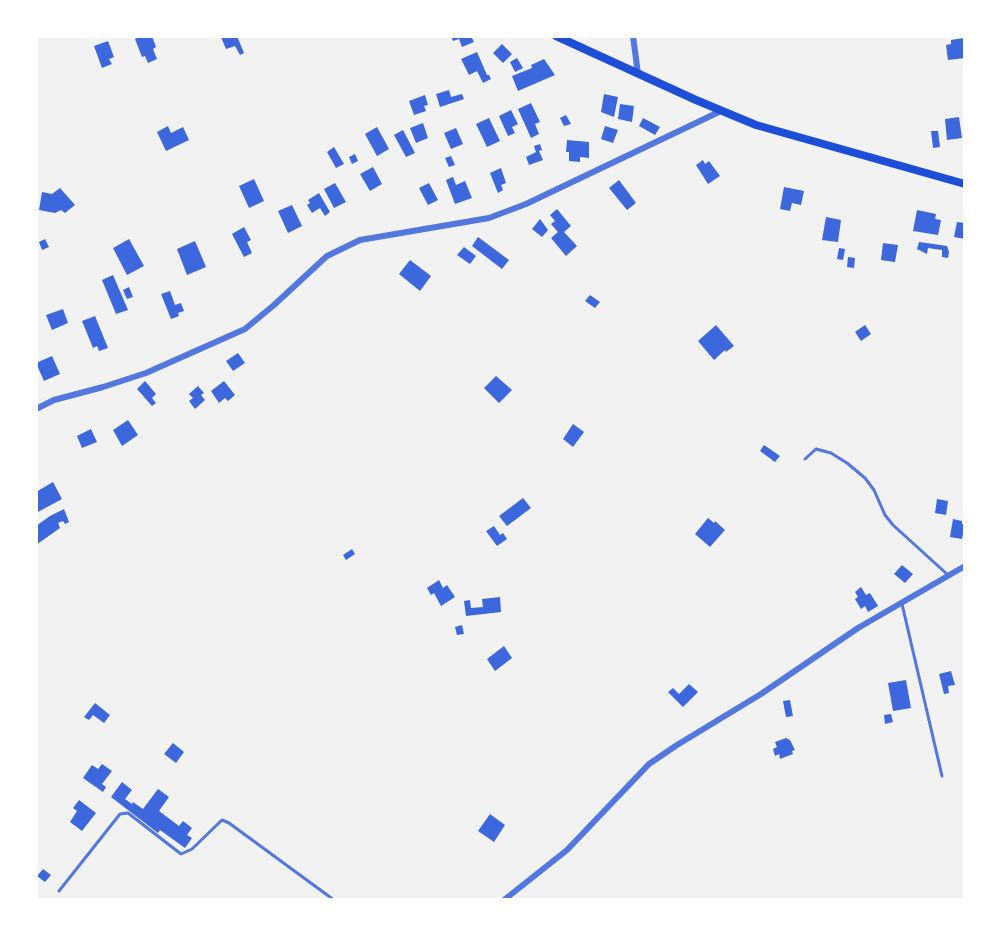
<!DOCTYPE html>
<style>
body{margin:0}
#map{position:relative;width:1001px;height:936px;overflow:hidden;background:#f2f2f2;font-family:Raleway,sans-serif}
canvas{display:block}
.frame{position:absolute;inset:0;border:38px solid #fff;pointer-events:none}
</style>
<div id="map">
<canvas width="1001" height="936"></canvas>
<div class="frame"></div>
</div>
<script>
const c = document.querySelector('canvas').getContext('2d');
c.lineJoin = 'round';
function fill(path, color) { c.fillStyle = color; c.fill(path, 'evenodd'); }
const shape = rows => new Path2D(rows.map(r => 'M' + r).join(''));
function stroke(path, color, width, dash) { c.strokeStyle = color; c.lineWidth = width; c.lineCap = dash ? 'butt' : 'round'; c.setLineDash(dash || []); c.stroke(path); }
const building = shape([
 [141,36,152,36,156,47,153,49,157,59,148,63,145,56,142,57,135,39],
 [222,36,237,36,244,53,240,55,235,46,226,49,221,37],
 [451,36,471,36,474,42,462,47,459,39,453,41],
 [964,38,965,58,948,60,946,45,951,44,951,40],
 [108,41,114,57,109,59,112,64,102,68,94,46],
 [502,44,512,54,503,63,493,53],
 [477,52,487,75,489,75,491,79,483,83,477,71,469,75,461,59],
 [517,58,523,68,515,72,510,62],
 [544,59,555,75,518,91,512,76,532,68,531,65],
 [449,90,451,97,462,94,464,99,440,107,436,94],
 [604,94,618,97,614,117,601,112],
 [425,95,428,105,424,106,426,111,414,115,409,101],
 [531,103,540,122,535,124,539,134,531,138,518,109],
 [620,104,634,106,632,122,618,119],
 [511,110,518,124,512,127,515,133,508,136,499,116],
 [566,115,571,124,564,126,560,118],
 [959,117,962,138,947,140,945,119],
 [489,118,500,141,487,147,476,124],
 [643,118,660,127,655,135,639,126],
 [423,123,428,138,416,143,410,128],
 [168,126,171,133,183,127,189,140,166,151,157,132],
 [605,126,618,130,613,143,601,139],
 [377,127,389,149,377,156,365,134],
 [456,128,463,144,451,149,444,133],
 [403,130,415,153,406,157,394,135],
 [931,131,938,131,940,147,933,148],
 [567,140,589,142,589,158,580,157,580,162,569,161,569,152,566,152],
 [540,144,542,150,539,151,543,160,529,165,526,157,536,152,534,146],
 [334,147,344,164,336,168,327,152],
 [355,154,358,161,352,164,349,157],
 [451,156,455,165,449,167,445,158],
 [703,160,705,164,709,161,720,176,708,184,696,165],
 [373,167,382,184,370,191,360,174],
 [501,168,506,183,501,185,503,190,498,193,490,173],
 [453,177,456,185,465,181,472,198,455,204,446,180],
 [254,179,264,201,249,208,239,186],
 [619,180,636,203,627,210,609,188],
 [335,183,346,202,334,208,324,189],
 [429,183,438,200,428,205,419,188],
 [784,187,804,191,801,205,792,203,790,211,780,209],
 [60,188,75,205,65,213,61,210,55,213,39,210,42,192,52,194],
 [319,193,330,212,325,216,320,208,312,213,307,205,310,203,308,200],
 [292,205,302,226,288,233,278,211],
 [557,209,571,226,564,232,577,246,566,256,551,238,558,232,551,224,555,221,550,215],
 [917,210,936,214,935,219,941,220,938,235,913,231],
 [826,217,841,220,838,242,822,240],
 [540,219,548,230,542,237,532,229],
 [957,222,965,223,965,239,954,237],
 [244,227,251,240,247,242,252,253,244,257,232,234],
 [478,237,509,260,502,269,472,246],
 [45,239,49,247,42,250,39,242],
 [129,239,144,266,127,275,113,248],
 [195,241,206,267,187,275,177,249],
 [919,242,947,246,949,252,948,258,942,257,942,250,928,248,927,254,917,249],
 [883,243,898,245,895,262,881,260],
 [464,247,476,256,470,264,457,255],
 [839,248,845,249,843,260,837,259],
 [848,257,855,258,854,268,847,267],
 [410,260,431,276,420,291,399,274],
 [113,275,128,310,116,314,102,280],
 [129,287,133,297,127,299,123,290],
 [170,291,175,305,181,303,184,311,178,313,179,316,171,319,161,294],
 [590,295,600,302,595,308,585,301],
 [63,309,68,323,52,330,46,315],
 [95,316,108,348,99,351,97,346,93,348,82,321],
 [716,325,734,346,726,352,725,350,714,360,698,341],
 [865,325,871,334,861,341,855,332],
 [238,353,245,363,233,371,226,361],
 [52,356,60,374,44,381,36,363],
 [496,376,512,390,499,403,484,388],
 [145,381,156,394,152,398,156,403,152,406,137,389],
 [224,381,235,395,228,401,225,398,219,403,211,391],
 [198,386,204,393,201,395,205,400,195,409,189,401,193,398,189,394],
 [128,420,138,435,122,446,113,430],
 [573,424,584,432,573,447,563,439],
 [91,429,97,442,82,448,77,436],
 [764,445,780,456,775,462,760,451],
 [53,482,62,499,36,513,36,492],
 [523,498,531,508,507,526,499,516],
 [937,499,948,501,946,515,935,513],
 [64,509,69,522,65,524,63,521,58,523,60,528,36,545,36,526,50,516],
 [708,518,714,523,715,521,725,530,710,547,695,534],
 [953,519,962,521,962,524,965,524,962,539,950,537],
 [494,526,500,535,503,533,507,539,497,546,486,531],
 [352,549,355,554,346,560,343,555],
 [902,565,913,574,905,583,894,574],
 [439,580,443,588,447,585,455,597,441,606,434,593,431,595,427,588],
 [861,587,866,595,870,593,878,606,868,612,865,606,861,609,855,599,858,597,855,592],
 [500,597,501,612,466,616,464,601,470,600,471,608,483,607,482,599],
 [462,625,464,634,457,635,455,627],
 [504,646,512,658,495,671,487,659],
 [951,671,955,685,948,686,949,693,944,694,939,674],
 [906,680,911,708,893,711,888,683],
 [689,684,698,692,683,707,668,692,673,688,679,694],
 [790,700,793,716,786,717,783,701],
 [95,703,110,715,104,723,93,715,89,720,84,717],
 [891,714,893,722,885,724,884,715],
 [786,738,790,740,795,750,792,751,793,754,780,759,779,754,775,756,773,749,777,747,775,742],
 [173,743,184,752,176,763,164,754],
 [102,764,112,771,102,784,106,787,103,792,83,778,92,765,98,769],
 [122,782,132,790,125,799,132,804,133,802,143,809,158,789,169,797,159,811,179,826,183,821,192,828,187,835,192,838,185,848,160,830,158,833,111,797],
 [79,800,96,813,82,831,70,822,77,811,73,808],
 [490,814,505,825,494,842,478,831],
 [43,869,51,875,45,882,37,876]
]);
const service = shape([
 [805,459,816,449,831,453,847,463,865,478,874,490,885,515,893,525,948,575],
 [902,604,942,776],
 [59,891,120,814,128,813,181,854,192,849,222,820,229,823,334,900]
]);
const minor = shape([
 [633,36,638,74],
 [36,409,54,400,103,387,146,373,245,329,274,305,327,256,360,240,489,218,526,204,721,111],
 [504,900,567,850,649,764,677,745,761,694,858,628,965,566]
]);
const secondary = shape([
 [556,36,696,100,756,125,965,184]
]);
fill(building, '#3d67dc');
stroke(service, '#5277de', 3);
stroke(minor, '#5277de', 6);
stroke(secondary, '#1d4ed8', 8);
</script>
